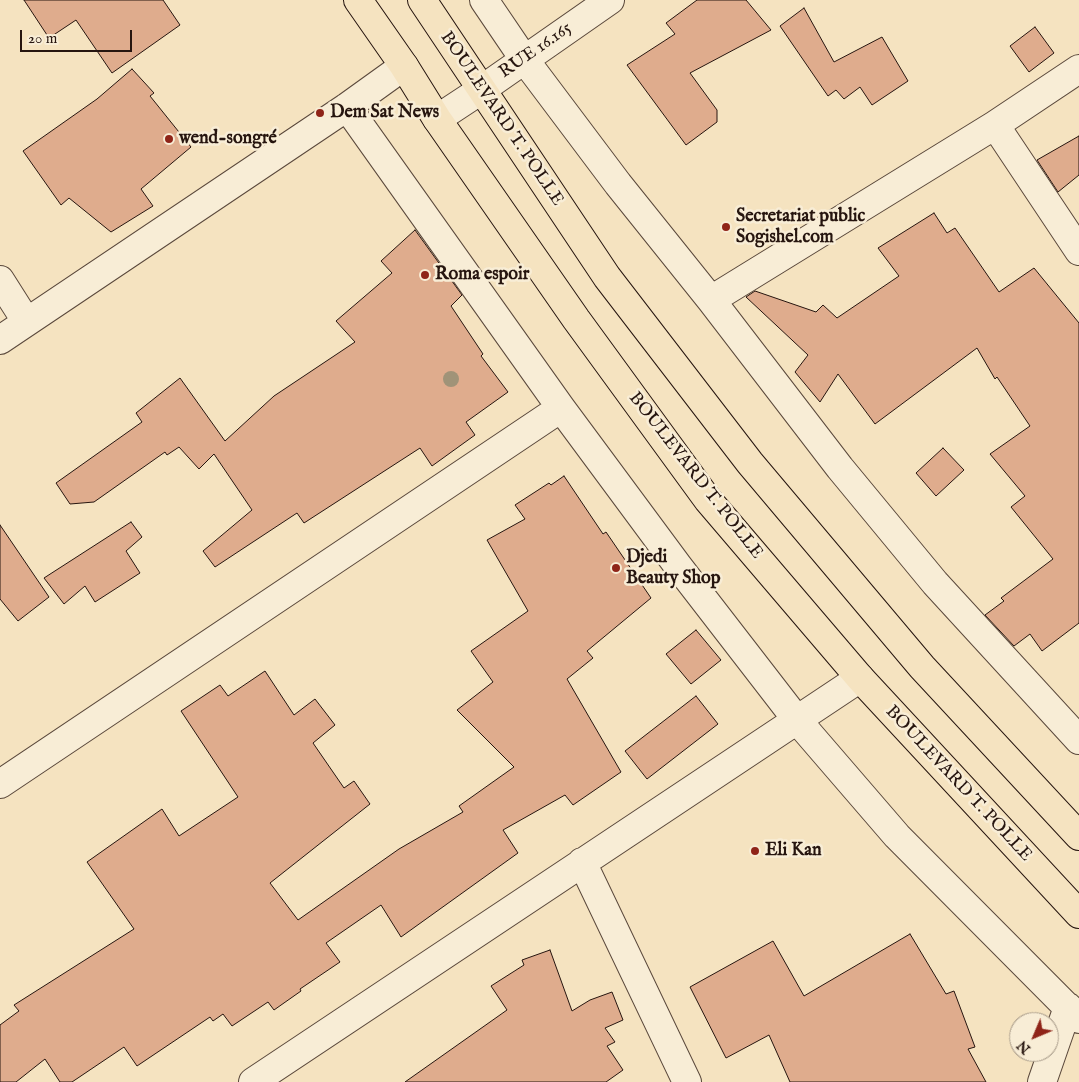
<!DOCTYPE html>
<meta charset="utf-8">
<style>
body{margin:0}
#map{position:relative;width:1079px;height:1082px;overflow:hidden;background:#f5e3c0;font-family:"IM FELL English",serif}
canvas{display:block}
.north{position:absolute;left:1009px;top:1012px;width:50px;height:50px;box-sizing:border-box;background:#f8edd6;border:1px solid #a49786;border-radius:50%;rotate:225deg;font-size:14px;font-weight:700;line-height:20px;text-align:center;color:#26150f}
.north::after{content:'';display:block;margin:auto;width:18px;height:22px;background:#8f2418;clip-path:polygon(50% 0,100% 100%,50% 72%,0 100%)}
.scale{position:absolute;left:20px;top:30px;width:112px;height:22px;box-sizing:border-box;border:2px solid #26150f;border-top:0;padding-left:6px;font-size:15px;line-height:18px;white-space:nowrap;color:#26150f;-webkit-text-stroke:4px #f8edd6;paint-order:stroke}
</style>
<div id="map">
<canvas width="1079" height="1082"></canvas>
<div class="north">N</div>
<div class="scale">20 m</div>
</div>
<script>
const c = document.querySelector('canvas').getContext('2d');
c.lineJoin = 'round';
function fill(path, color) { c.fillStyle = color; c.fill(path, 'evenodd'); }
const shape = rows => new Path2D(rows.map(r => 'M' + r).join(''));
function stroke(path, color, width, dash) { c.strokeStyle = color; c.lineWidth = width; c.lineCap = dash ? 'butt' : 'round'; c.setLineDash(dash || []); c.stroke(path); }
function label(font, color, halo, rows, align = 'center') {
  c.font = font + ' "IM FELL English",serif'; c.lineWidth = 5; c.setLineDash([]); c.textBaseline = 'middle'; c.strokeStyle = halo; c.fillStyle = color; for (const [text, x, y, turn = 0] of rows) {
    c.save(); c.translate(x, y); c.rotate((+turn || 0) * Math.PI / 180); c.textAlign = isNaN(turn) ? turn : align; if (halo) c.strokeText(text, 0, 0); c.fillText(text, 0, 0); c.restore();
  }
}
const building = shape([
 [24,0,163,0,180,25,112,73,76,20,49,38,24,0],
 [697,0,746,0,771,30,690,73,717,110,717,122,686,145,627,65,675,34,666,23,697,0],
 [804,8,834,62,882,37,908,81,872,105,860,87,844,99,836,90,828,96,780,26,804,8],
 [1035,27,1054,53,1029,72,1010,46,1035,27],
 [132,69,154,93,150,96,191,147,141,189,153,206,111,232,69,198,61,205,23,151,97,99,132,69],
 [1079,136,1079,175,1058,192,1037,160,1079,136],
 [934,213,947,233,955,228,999,292,1034,268,1079,323,1079,623,1042,651,1030,634,1014,646,985,615,1004,601,1001,598,1053,559,1011,507,1025,496,990,454,1030,426,997,377,995,379,977,348,875,424,838,374,820,402,795,372,808,355,746,297,755,291,816,312,823,305,837,318,899,276,878,248,934,213],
 [415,230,462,295,451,306,483,354,481,356,508,392,466,422,475,435,432,466,420,448,304,523,297,513,215,567,203,551,252,510,214,454,199,469,179,447,167,455,165,452,94,502,70,504,56,483,142,422,136,413,180,378,225,441,274,396,355,342,336,321,392,273,381,261,415,230],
 [943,448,964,470,936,496,916,473,943,448],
 [564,476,603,534,606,532,651,598,587,651,593,658,567,679,621,772,573,805,565,795,503,830,518,853,401,937,381,905,326,943,340,962,300,989,301,991,274,1010,268,1002,232,1026,223,1014,213,1021,210,1017,137,1066,124,1047,72,1082,60,1082,45,1059,16,1082,0,1082,0,1025,19,1011,14,1005,134,929,87,862,162,809,179,836,238,797,181,711,220,685,228,696,265,671,294,715,315,699,335,725,313,743,344,788,354,781,370,804,270,883,298,920,399,849,463,812,459,806,514,767,457,710,493,682,471,651,528,611,487,540,525,519,515,505,549,483,551,485,564,476],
 [131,522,142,537,126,551,140,573,95,602,85,586,64,604,44,578,131,522],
 [0,525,49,597,18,621,0,599,0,525],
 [696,630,721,660,691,684,666,654,696,630],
 [696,696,718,724,647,779,625,751,696,696],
 [910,934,946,994,954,991,975,1047,968,1049,986,1082,790,1082,769,1035,726,1058,690,987,773,941,804,996,910,934],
 [550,950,572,1011,590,1000,612,992,623,1020,605,1028,615,1042,607,1046,623,1070,606,1082,405,1082,507,1010,491,986,524,965,522,960,550,950]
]);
const minor = shape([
 [484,0,524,59,618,184,711,300,840,468,935,583,1079,740],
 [347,107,561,408,678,566,797,720,897,836,1079,1019],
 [437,119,481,90,610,0],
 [995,125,1079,251],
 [0,280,26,321],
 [711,300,995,125,1079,69],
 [0,340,347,107,404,66],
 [0,784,561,408],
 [582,862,687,1082],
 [253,1082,860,678],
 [1042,1082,1068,1007]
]);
const highway = shape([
 [358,0,404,66,437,119,576,319,708,500,860,678,1079,914],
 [422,0,607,277,750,463,922,667,1079,836]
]);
const trees = [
 [451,379]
];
const markers = [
 [320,113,5,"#8f2418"],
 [169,139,5,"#8f2418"],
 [726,227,5,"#8f2418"],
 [425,275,5,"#8f2418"],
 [616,568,5,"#8f2418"],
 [755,851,5,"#8f2418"]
];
const streetNames = [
 ["RUE 16.165",536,51,-35],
 ["BOULEVARD T. POLLE",501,119,56],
 ["BOULEVARD T. POLLE",695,476,52],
 ["BOULEVARD T. POLLE",958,784,47]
];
const poiNames = [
 ["Dem Sat News",330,113],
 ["wend-songré",179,139],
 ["Secretariat public",736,217],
 ["Sogishel.com",736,238],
 ["Roma espoir",435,275],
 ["Djedi",626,558],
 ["Beauty Shop",626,579],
 ["Eli Kan",765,851]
];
fill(building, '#dfac8d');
stroke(building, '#26150f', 1);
stroke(minor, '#5a483b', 30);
stroke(highway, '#26150f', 30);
stroke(minor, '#f8edd6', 28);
stroke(highway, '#f5e3c0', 28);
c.fillStyle = '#a09378';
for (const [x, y] of trees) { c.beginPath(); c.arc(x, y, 8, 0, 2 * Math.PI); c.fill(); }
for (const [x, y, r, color] of markers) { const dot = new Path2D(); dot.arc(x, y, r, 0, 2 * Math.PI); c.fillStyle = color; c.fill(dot); stroke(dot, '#f8edd6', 2); }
label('18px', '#26150f', '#f8edd6', streetNames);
label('bold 18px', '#26150f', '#f8edd6', poiNames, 'left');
</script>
